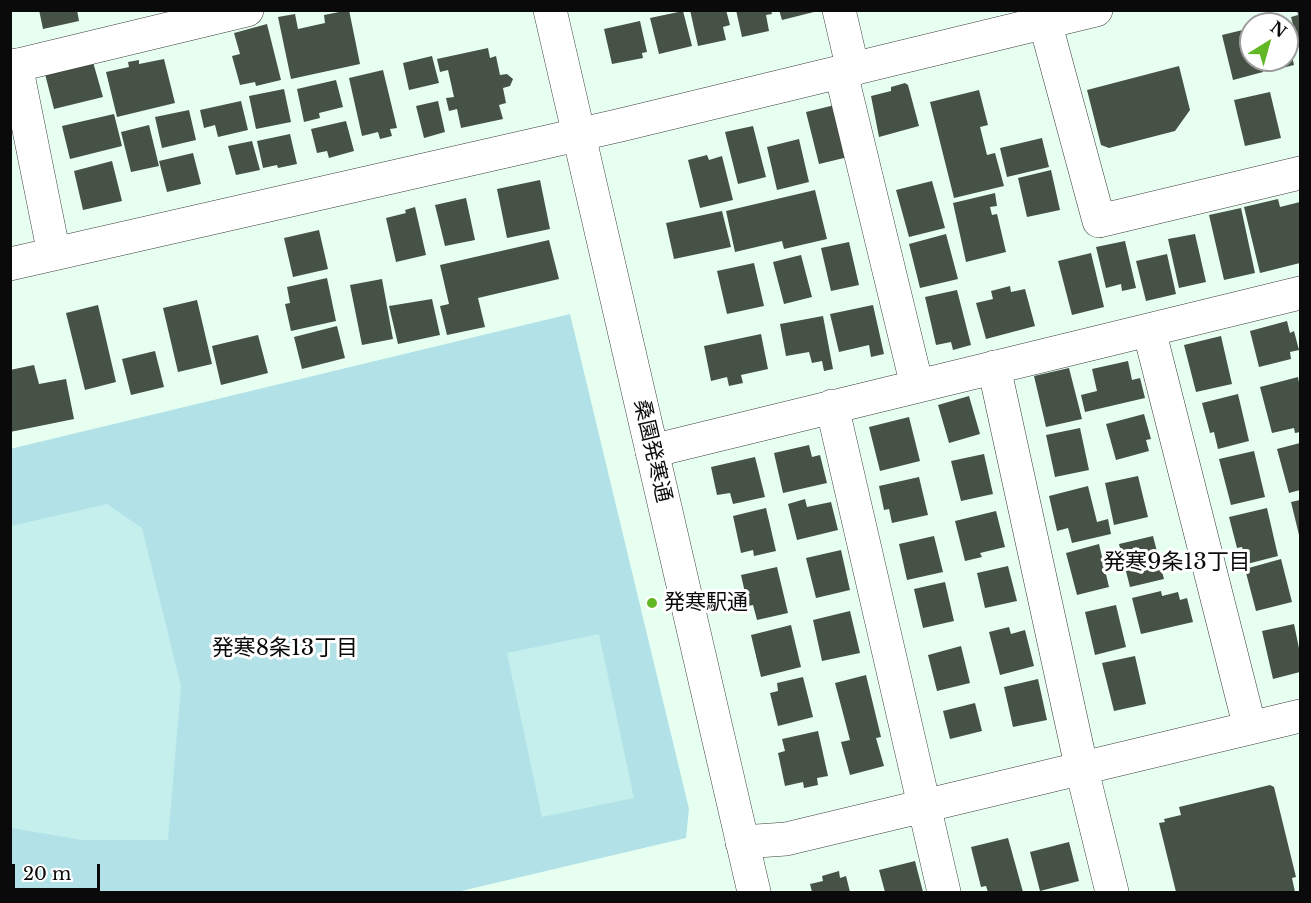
<!DOCTYPE html>
<meta charset="utf-8">
<style>
body{margin:0}
#map{position:relative;width:1311px;height:903px;overflow:hidden;background:#e7fff1;font-family:"Libre Baskerville",serif}
canvas{display:block}
.frame{position:absolute;inset:0;border:12px solid #0a0a0a;pointer-events:none}
.north{position:absolute;left:1239px;top:12px;width:60px;height:60px;box-sizing:border-box;background:#fff;border:2px solid #9d9d9d;border-radius:50%;rotate:37deg;font-size:16px;font-weight:700;line-height:24px;text-align:center;color:#0a0a0a}
.north::after{content:'';display:block;margin:auto;width:21px;height:27px;background:#62b724;clip-path:polygon(50% 0,100% 100%,50% 72%,0 100%)}
.scale{position:absolute;left:12px;top:864px;width:88px;height:27px;box-sizing:border-box;border:3px solid #0a0a0a;border-top:0;padding-left:8px;font-size:18px;line-height:21px;white-space:nowrap;color:#0a0a0a;-webkit-text-stroke:4px #fff;paint-order:stroke}
</style>
<div id="map">
<canvas width="1311" height="903"></canvas>
<div class="frame"></div>
<div class="north">N</div>
<div class="scale">20 m</div>
</div>
<script>
const c = document.querySelector('canvas').getContext('2d');
c.lineJoin = 'round';
function fill(path, color) { c.fillStyle = color; c.fill(path, 'evenodd'); }
const shape = rows => new Path2D(rows.map(r => 'M' + r).join(''));
function stroke(path, color, width, dash) { c.strokeStyle = color; c.lineWidth = width; c.lineCap = dash ? 'butt' : 'round'; c.setLineDash(dash || []); c.stroke(path); }
function label(font, color, halo, rows, align = 'center') {
  c.font = font + ' "Libre Baskerville","Noto Sans JP",serif'; c.lineWidth = 6; c.setLineDash([]); c.textBaseline = 'middle'; c.strokeStyle = halo; c.fillStyle = color; for (const [text, x, y, turn = 0] of rows) {
    c.save(); c.translate(x, y); c.rotate((+turn || 0) * Math.PI / 180); c.textAlign = isNaN(turn) ? turn : align; if (halo) c.strokeText(text, 0, 0); c.fillText(text, 0, 0); c.restore();
  }
}
const green = shape([
 [570,314,689,809,686,838,457,892,11,892,10,449]
]);
const pitch = shape([
 [107,504,142,528,181,686,168,840,82,840,11,828,11,526],
 [599,634,634,798,542,817,507,653]
]);
const building = shape([
 [39,10,77,10,79,21,43,29],
 [349,10,360,64,291,79,278,17,295,14,298,29,325,23,324,15],
 [690,10,726,10,730,25,723,27,726,40,698,46],
 [736,10,771,10,772,14,766,15,769,31,742,37],
 [779,10,818,10,818,11,782,20],
 [1297,10,1300,10,1300,53,1291,17,1298,15],
 [683,11,692,46,659,54,650,18],
 [640,21,647,52,642,53,643,58,612,64,604,29],
 [267,24,281,80,256,86,255,82,240,85,232,56,240,54,234,33],
 [1251,28,1251,60,1260,60,1263,72,1233,80,1222,35],
 [1288,39,1294,65,1266,72,1264,60,1287,60],
 [488,48,490,58,496,56,500,75,507,74,513,79,510,86,503,88,506,103,499,105,503,119,461,128,457,109,449,111,446,98,454,97,448,70,440,72,437,59],
 [432,56,439,83,409,90,403,63],
 [164,59,175,103,117,117,106,72,129,67,128,62,139,60,139,64],
 [93,62,103,97,54,109,45,74],
 [1179,66,1190,110,1175,131,1109,148,1101,145,1087,90],
 [383,70,397,128,390,129,392,136,380,139,378,132,362,136,349,78],
 [336,80,343,107,319,113,320,118,304,122,297,89],
 [905,83,908,85,919,126,879,137,871,96,891,91,891,87],
 [284,89,291,122,256,129,249,96],
 [979,90,988,125,980,127,987,155,995,153,1004,186,954,198,930,102],
 [1270,92,1281,138,1245,146,1234,100],
 [241,101,248,130,218,137,215,125,204,128,200,110],
 [438,101,445,132,424,138,416,106],
 [835,105,848,157,819,164,806,112],
 [189,110,196,140,162,148,155,117],
 [114,114,122,146,70,159,62,126],
 [346,121,354,151,329,158,327,151,317,153,311,129],
 [149,125,159,166,131,172,121,132],
 [753,126,766,177,738,184,725,132],
 [290,134,297,164,278,168,277,165,263,168,257,141],
 [1042,138,1049,167,1007,177,1000,148],
 [799,139,809,182,777,190,767,147],
 [252,141,260,170,236,175,228,146],
 [193,153,201,184,167,192,159,161],
 [707,155,709,160,722,156,733,200,700,208,688,160],
 [112,161,122,201,83,210,74,171],
 [1051,170,1060,210,1027,217,1018,178],
 [540,180,550,229,507,238,497,189],
 [932,181,945,228,909,237,896,190],
 [815,190,827,239,784,249,782,241,735,252,726,211],
 [995,193,997,206,990,207,992,215,997,214,1006,252,966,262,953,203],
 [466,198,475,240,445,246,435,205],
 [1278,199,1280,207,1300,202,1300,263,1260,273,1244,207],
 [415,207,426,255,396,262,386,218,406,213,405,210],
 [1241,208,1255,273,1224,280,1209,215],
 [722,211,731,247,674,259,666,223],
 [319,230,328,269,293,277,284,238],
 [946,234,958,279,920,288,909,244],
 [1195,234,1206,282,1179,288,1168,239],
 [549,240,559,279,478,298,485,327,447,335,440,306,449,304,440,265],
 [1125,241,1136,288,1122,291,1121,284,1106,288,1096,247],
 [849,242,859,285,831,291,821,248],
 [1091,253,1104,307,1072,315,1058,261],
 [1167,254,1176,294,1146,301,1136,261],
 [801,255,812,297,784,304,773,262],
 [754,263,764,306,727,314,717,271],
 [327,278,336,321,291,331,285,304,290,303,287,287],
 [382,279,393,339,362,345,350,285],
 [1010,286,1011,292,1025,289,1035,326,986,339,976,303,993,299,991,291],
 [957,290,971,345,953,350,951,342,936,345,925,297],
 [432,299,440,335,398,344,389,306],
 [197,300,212,364,178,372,163,308],
 [98,305,116,382,85,390,66,313],
 [873,305,884,354,871,357,869,345,839,352,830,314],
 [823,316,833,369,824,371,822,361,812,363,809,352,786,356,780,324],
 [1287,321,1290,333,1294,331,1299,350,1290,352,1291,359,1259,367,1250,331],
 [337,326,345,358,302,369,294,337],
 [761,334,768,369,741,375,743,383,729,386,727,377,711,381,704,346],
 [258,335,268,373,221,385,212,346],
 [1221,336,1232,384,1196,392,1184,345],
 [155,351,164,387,131,395,122,359],
 [1128,361,1132,380,1140,378,1145,398,1085,412,1081,395,1097,391,1092,369],
 [34,365,39,384,66,379,74,419,10,432,10,370],
 [1069,368,1082,419,1046,427,1034,376],
 [1298,377,1300,388,1300,432,1295,433,1294,428,1272,433,1260,387],
 [1238,394,1249,441,1218,449,1214,432,1210,433,1202,403],
 [969,396,980,434,949,443,938,405],
 [1144,414,1151,439,1146,440,1149,451,1116,460,1106,424],
 [909,417,920,461,880,471,869,427],
 [1080,428,1089,470,1055,477,1046,435],
 [1300,443,1300,490,1289,493,1277,449],
 [809,445,812,457,820,455,827,483,783,493,774,453],
 [1254,451,1265,497,1231,505,1219,459],
 [984,454,993,494,961,501,951,461],
 [755,457,765,497,733,504,730,493,717,495,711,467],
 [1138,476,1148,517,1114,525,1105,483],
 [919,477,928,515,892,523,889,509,884,510,879,486],
 [1088,486,1097,522,1108,519,1111,534,1072,543,1068,528,1057,531,1049,496],
 [805,499,807,507,831,502,838,530,797,540,788,504],
 [1300,500,1300,539,1291,502],
 [766,508,776,551,754,556,753,550,741,553,733,516],
 [1267,508,1278,556,1247,564,1242,547,1237,548,1229,517],
 [996,511,1005,547,980,553,982,557,965,561,955,521],
 [934,536,943,572,907,580,899,544],
 [1153,536,1164,579,1130,587,1119,544],
 [1099,544,1109,587,1077,595,1066,553],
 [841,550,850,590,816,598,806,558],
 [1281,559,1292,602,1256,611,1245,569],
 [1008,566,1017,601,985,608,977,573],
 [777,567,788,613,757,620,753,605,748,606,741,575],
 [945,582,954,621,923,628,914,589],
 [1161,591,1162,596,1178,592,1180,600,1187,598,1193,622,1141,634,1132,598],
 [1116,605,1126,647,1095,655,1085,612],
 [850,611,860,653,822,661,813,620],
 [1294,624,1300,653,1300,672,1273,679,1262,631],
 [791,625,801,667,761,677,751,635],
 [1009,627,1011,634,1025,630,1034,666,1000,675,989,632],
 [961,646,970,683,937,691,928,655],
 [1135,656,1146,704,1114,711,1102,663],
 [866,675,881,737,876,738,884,766,850,775,841,742,850,740,835,683],
 [803,677,813,717,778,726,770,693,778,691,777,683],
 [1038,679,1047,720,1013,727,1004,687],
 [975,703,982,731,950,739,943,711],
 [818,731,828,776,817,778,818,785,804,788,803,782,785,786,778,753,785,751,782,739],
 [1270,785,1274,787,1296,877,1292,878,1295,892,1176,892,1159,823,1165,822,1164,819,1181,815,1179,807],
 [1008,838,1023,892,988,892,986,886,981,887,971,847],
 [1069,842,1079,881,1040,891,1030,852],
 [915,861,923,892,885,892,879,870],
 [839,871,840,878,846,876,850,892,812,892,810,884,823,881,822,876]
]);
const minor = shape([
 [839,10,853,70],
 [1045,22,1099,221,1300,173],
 [16,65,54,254],
 [10,67,247,10],
 [841,73,917,386],
 [10,264,621,125,1096,10],
 [1149,330,1250,728],
 [994,367,1082,770,1112,892],
 [832,406,944,892],
 [652,451,1300,293],
 [742,842,786,839,1300,716]
]);
const tertiary = shape([
 [550,10,754,892]
]);
const markers = [
 [652,603,6,"#62b724"]
];
const streetNames = [
 ["桑園発寒通",652,451,77]
];
const poiNames = [
 ["発寒駅通",664,603]
];
const neighbourhoodNames = [
 ["発寒9条13丁目",1177,563],
 ["発寒8条13丁目",285,649]
];
fill(green, '#b2e2e7');
fill(pitch, '#c4efed');
fill(building, '#465246');
stroke(minor, '#3d3d3d', 34);
stroke(tertiary, '#3d3d3d', 34);
stroke(minor, '#fff', 33);
stroke(tertiary, '#fff', 33);
for (const [x, y, r, color] of markers) { const dot = new Path2D(); dot.arc(x, y, r, 0, 2 * Math.PI); c.fillStyle = color; c.fill(dot); stroke(dot, '#fff', 2); }
label('21px', '#0a0a0a', '#fff', streetNames);
label('21px', '#0a0a0a', '#fff', poiNames, 'left');
label('22px', '#0a0a0a', '#fff', neighbourhoodNames);
</script>
